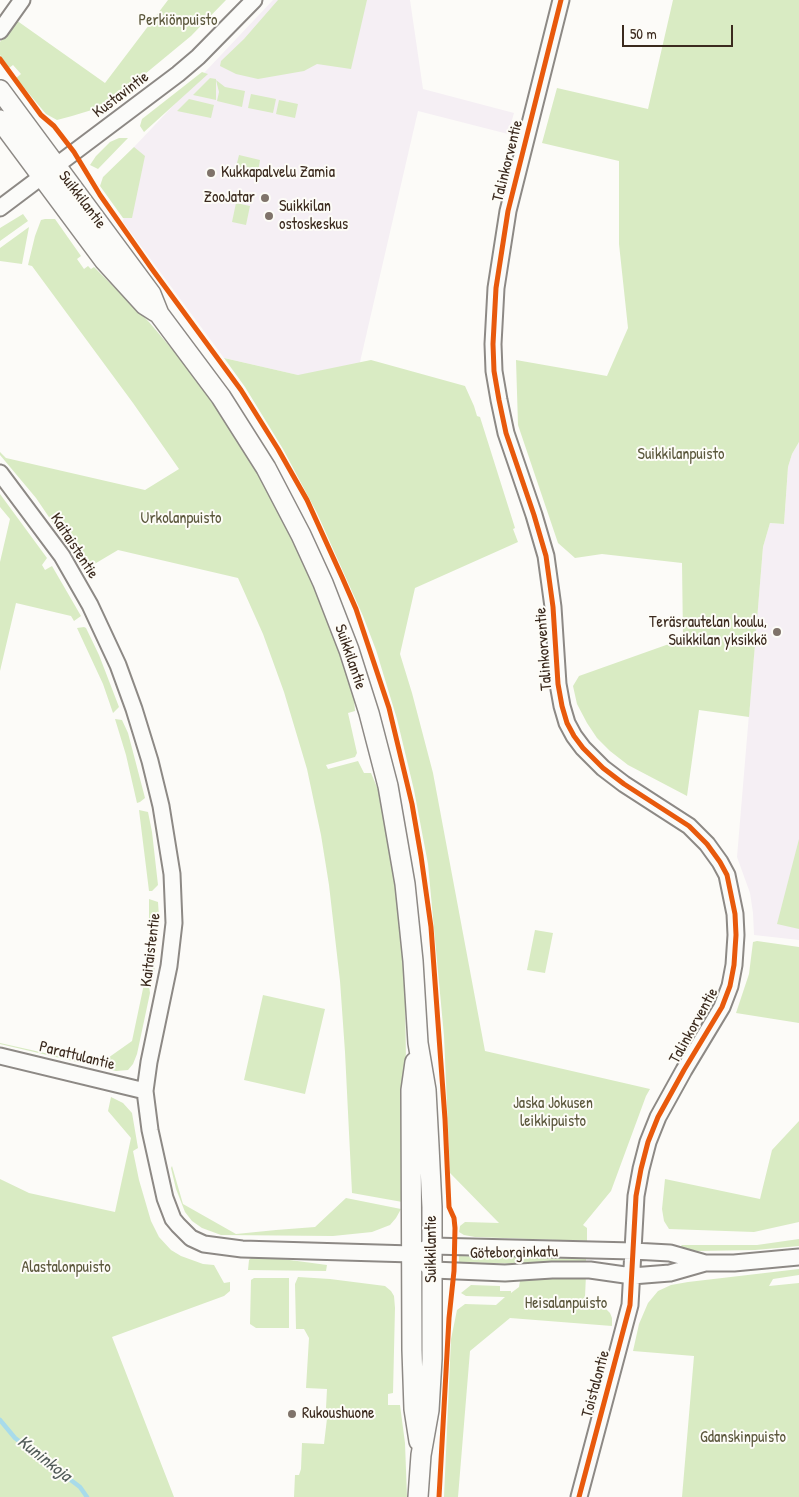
<!DOCTYPE html>
<meta charset="utf-8">
<style>
body{margin:0}
#map{position:relative;width:799px;height:1497px;overflow:hidden;background:#fcfbf8;font-family:"Patrick Hand",sans-serif}
canvas{display:block}
.scale{position:absolute;left:622px;top:25px;width:111px;height:22px;box-sizing:border-box;border:2px solid #3b2a1e;border-top:0;padding-left:6px;font-size:15px;line-height:18px;white-space:nowrap;color:#3b2a1e;-webkit-text-stroke:4px #fdfcf7;paint-order:stroke}
</style>
<div id="map">
<canvas width="799" height="1497"></canvas>
<div class="scale">50 m</div>
</div>
<script>
const c = document.querySelector('canvas').getContext('2d');
c.lineJoin = 'round';
function fill(path, color) { c.fillStyle = color; c.fill(path, 'evenodd'); }
const shape = rows => new Path2D(rows.map(r => 'M' + r).join(''));
function stroke(path, color, width, dash) { c.strokeStyle = color; c.lineWidth = width; c.lineCap = dash ? 'butt' : 'round'; c.setLineDash(dash || []); c.stroke(path); }
function label(font, color, halo, rows, align = 'center') {
  c.font = font + ' "Patrick Hand",sans-serif'; c.lineWidth = 4; c.setLineDash([]); c.textBaseline = 'middle'; c.strokeStyle = halo; c.fillStyle = color; for (const [text, x, y, turn = 0] of rows) {
    c.save(); c.translate(x, y); c.rotate((+turn || 0) * Math.PI / 180); c.textAlign = isNaN(turn) ? turn : align; if (halo) c.strokeText(text, 0, 0); c.fillText(text, 0, 0); c.restore();
  }
}
const built = shape([
 [273,0,410,0,423,89,514,113,508,134,418,111,354,388,224,358,123,222,134,147],
 [799,442,799,940,754,935,753,913,750,893,737,857,763,547,770,523,784,524,788,467,792,454]
]);
const green = shape([
 [168,0,226,0,191,36,145,74,95,109,72,116,57,120,46,114,16,78,21,74,13,65,9,68,0,55,0,42,16,20,105,83],
 [278,0,367,0,351,69,317,64,304,71,258,79,236,74,220,66,221,61,244,39],
 [673,0,799,0,799,442,792,454,788,467,784,524,770,523,763,547,749,717,699,710,687,796,628,765,610,751,597,738,587,723,577,704,573,686,579,676,683,639,682,563,602,554,575,558,558,543,518,425,516,360,607,376,628,328,619,244,619,161,542,143,557,88,648,109],
 [202,72,208,74,144,132,140,126,142,119],
 [210,78,216,79,216,100,193,95],
 [216,80,225,87,245,91,242,107,217,101,219,92],
 [251,94,276,99,273,113,248,108],
 [189,99,214,105,211,118,177,111],
 [279,100,298,104,295,118,276,114],
 [119,138,128,138,98,169,90,165,96,156,110,142],
 [134,147,145,156,132,218,123,218,100,186,103,177],
 [239,155,260,160,258,172,236,167],
 [236,203,250,206,246,225,232,222],
 [23,214,28,221,0,241,0,228],
 [45,219,55,219,81,256,77,259,84,269,88,266,91,269,94,267,149,322,188,368,225,419,262,480,288,529,321,600,336,640,351,683,354,698,355,711,348,713,357,753,355,757,326,765,328,769,358,761,364,773,371,773,382,799,398,897,405,992,408,1203,352,1193,345,1052,340,981,329,885,321,835,307,769,284,692,263,634,238,578,118,550,86,569,88,573,87,573,36,498,0,455,0,452,6,458,145,490,179,469,133,403,32,266,28,265,35,236,41,220],
 [29,227,22,264,0,261,0,248],
 [224,358,298,375,371,360,465,386,474,406,477,416,480,417,515,528,513,529,518,542,415,588,400,654,412,693,433,773,485,1051,650,1089,646,1096,611,1191,583,1225,587,1228,587,1241,475,1237,464,1235,459,1232,460,1226,465,1222,499,1223,450,1173,444,1036,428,864,414,790,397,719,376,650,363,616,317,513,283,449,245,387],
 [0,494,47,558,42,565,45,570,52,566,81,616,74,621,71,616,16,603,0,671,0,562,10,519,0,507],
 [84,627,86,628,99,655,119,707,113,713,103,684,77,628],
 [115,719,122,720,128,733,144,794,145,798,140,802,137,803,126,755],
 [139,810,148,812,152,832,158,885,152,891,149,891],
 [799,839,799,929,777,924],
 [149,899,158,902,159,917,154,974,147,977,145,977,149,941],
 [535,930,553,933,545,973,527,970],
 [757,941,799,947,799,1023,736,1013,749,974,753,942],
 [144,984,149,986,150,993,137,1054,133,1064,128,1070,116,1071,0,1044,0,1043,98,1065,132,1041],
 [263,995,325,1009,305,1094,244,1080],
 [111,1097,123,1103,132,1113,138,1148,133,1151,139,1180,151,1221,159,1237,171,1250,181,1256,203,1264,214,1265,224,1283,230,1282,230,1291,224,1296,112,1337,174,1497,0,1497,0,1179,29,1193,115,1212,131,1138,108,1111],
 [799,1121,799,1222,754,1232,669,1229,664,1221,662,1209,665,1179,760,1199,772,1150],
 [172,1166,183,1204,236,1234,276,1230,315,1227,346,1198,401,1209,396,1218,390,1225,372,1232,333,1236,221,1235,202,1228,192,1221,185,1212,176,1189,171,1168],
 [799,1239,799,1246,755,1250,698,1251,679,1248,682,1245,757,1245],
 [459,1256,586,1259,586,1266,459,1262],
 [251,1258,275,1258,327,1265,326,1271,248,1270,249,1260],
 [799,1269,799,1275,773,1279,769,1286,799,1283,799,1497,682,1497,694,1356,633,1351,639,1324,648,1303,658,1291,671,1285,688,1282],
 [552,1275,586,1275,585,1297,594,1307,606,1309,610,1313,612,1318,612,1326,510,1318,470,1351,458,1497,444,1497,451,1339,457,1310,465,1304,496,1305,505,1297,466,1296,461,1293,471,1285,500,1286,500,1291,511,1291,511,1293,519,1287,520,1281],
 [298,1277,330,1279,385,1286,391,1291,394,1296,395,1308,393,1393,388,1394,388,1405,400,1405,405,1443,407,1497,294,1497,295,1475,299,1475,301,1469,302,1443,324,1444,328,1410,326,1408,327,1389,306,1388,309,1338,304,1329,296,1329,295,1284],
 [254,1278,289,1278,289,1328,256,1328,250,1324,251,1280]
]);
const stream = shape([
 [0,1420,15,1438,80,1487,87,1497]
]);
const minor = shape([
 [561,0,508,211,496,288,493,344,494,371,499,400,506,433,534,515,546,556,553,607,558,684,562,706,567,723,574,736,583,748,603,768,624,784,689,826,707,844,720,862,727,875,735,914,736,935,734,965,730,986,722,1007,684,1070,658,1117,648,1142,641,1169,636,1196,630,1305,579,1497],
 [0,31,22,0],
 [0,208,178,74,198,57,254,0],
 [0,473,62,556,90,605,118,665,134,709,150,761,161,806,172,874,174,923,169,966,149,1062,145,1091,150,1130,165,1198,173,1219,178,1225,191,1238,204,1244,242,1249,412,1254,432,1246,633,1251,670,1253,705,1263],
 [0,1056,145,1091],
 [412,1254,433,1270,505,1273,552,1270,590,1270,632,1276,670,1273,705,1263,734,1263,799,1257]
]);
const major = shape([
 [0,90,151,294,159,314,221,397,266,468,301,535,323,583,349,650,369,713,388,786,405,884,413,961,418,1043,426,1090,429,1146,432,1207,432,1359,429,1410,421,1455,418,1497],
 [0,120,104,260,145,305,156,312],
 [415,1062,411,1090,412,1350,414,1409,419,1441]
]);
const cycleway = shape([
 [561,0,508,211,496,288,493,344,494,371,499,400,506,433,534,515,546,556,553,607,558,684,562,706,567,723,574,736,583,748,603,768,624,784,689,826,707,844,720,862,727,875,735,914,736,935,734,965,730,986,722,1007,684,1070,658,1117,648,1142,641,1169,636,1196,630,1305,579,1497],
 [0,59,41,115,54,126,74,152,100,195,152,269,241,390,278,449,307,500,342,577,356,609,389,708,412,804,421,856,431,927,445,1119,449,1207,454,1218,455,1228,454,1271,449,1318,439,1497]
]);
const markers = [
 [211,173,5,"#7f736a"],
 [265,198,5,"#7f736a"],
 [269,216,5,"#7f736a"],
 [777,632,5,"#7f736a"],
 [292,1414,5,"#7f736a"]
];
const parkNames = [
 ["Perkiönpuisto",178,21],
 ["Suikkilanpuisto",681,455],
 ["Urkolanpuisto",181,519],
 ["Jaska Jokusen",553,1104],
 ["leikkipuisto",553,1122],
 ["Alastalonpuisto",66,1268],
 ["Heisalanpuisto",566,1304],
 ["Gdanskinpuisto",743,1438]
];
const streetNames = [
 ["Kustavintie",121,95,-37],
 ["Talinkorventie",508,161,-76],
 ["Suikkilantie",82,200,53],
 ["Kaitaistentie",74,546,57],
 ["Talinkorventie",544,649,-94],
 ["Suikkilantie",350,657,71],
 ["Kaitaistentie",151,950,-83],
 ["Talinkorventie",694,1026,-61],
 ["Parattulantie",77,1056,14],
 ["Suikkilantie",432,1249,-90],
 ["Göteborginkatu",514,1253,-1],
 ["Toistalontie",596,1384,-75]
];
const poiNames = [
 ["Kukkapalvelu Zamia",221,173],
 ["ZooJatar",255,198,"right"],
 ["Suikkilan",279,207],
 ["ostoskeskus",279,225],
 ["Teräsrautelan koulu,",767,623,"right"],
 ["Suikkilan yksikkö",767,641,"right"],
 ["Rukoushuone",302,1414]
];
const waterNames = [
 ["Kuninkoja",44,1459,38]
];
fill(built, '#f5eff4');
fill(green, '#d9ebc3');
stroke(stream, '#a8dbea', 4.5);
stroke(minor, '#8d8985', 19);
stroke(major, '#8d8985', 22);
stroke(minor, '#fbfbf9', 15);
stroke(major, '#fbfbf9', 19);
stroke(cycleway, '#e8590c', 5);
for (const [x, y, r, color] of markers) { const dot = new Path2D(); dot.arc(x, y, r, 0, 2 * Math.PI); c.fillStyle = color; c.fill(dot); stroke(dot, '#fdfcf7', 2); }
label('16px', '#5b573c', '#fdfcf7', parkNames);
label('16px', '#3b2a1e', '#fdfcf7', streetNames);
label('16px', '#3b2a1e', '#fdfcf7', poiNames, 'left');
label('italic 18px', '#515b59', '#fdfcf7', waterNames);
</script>
